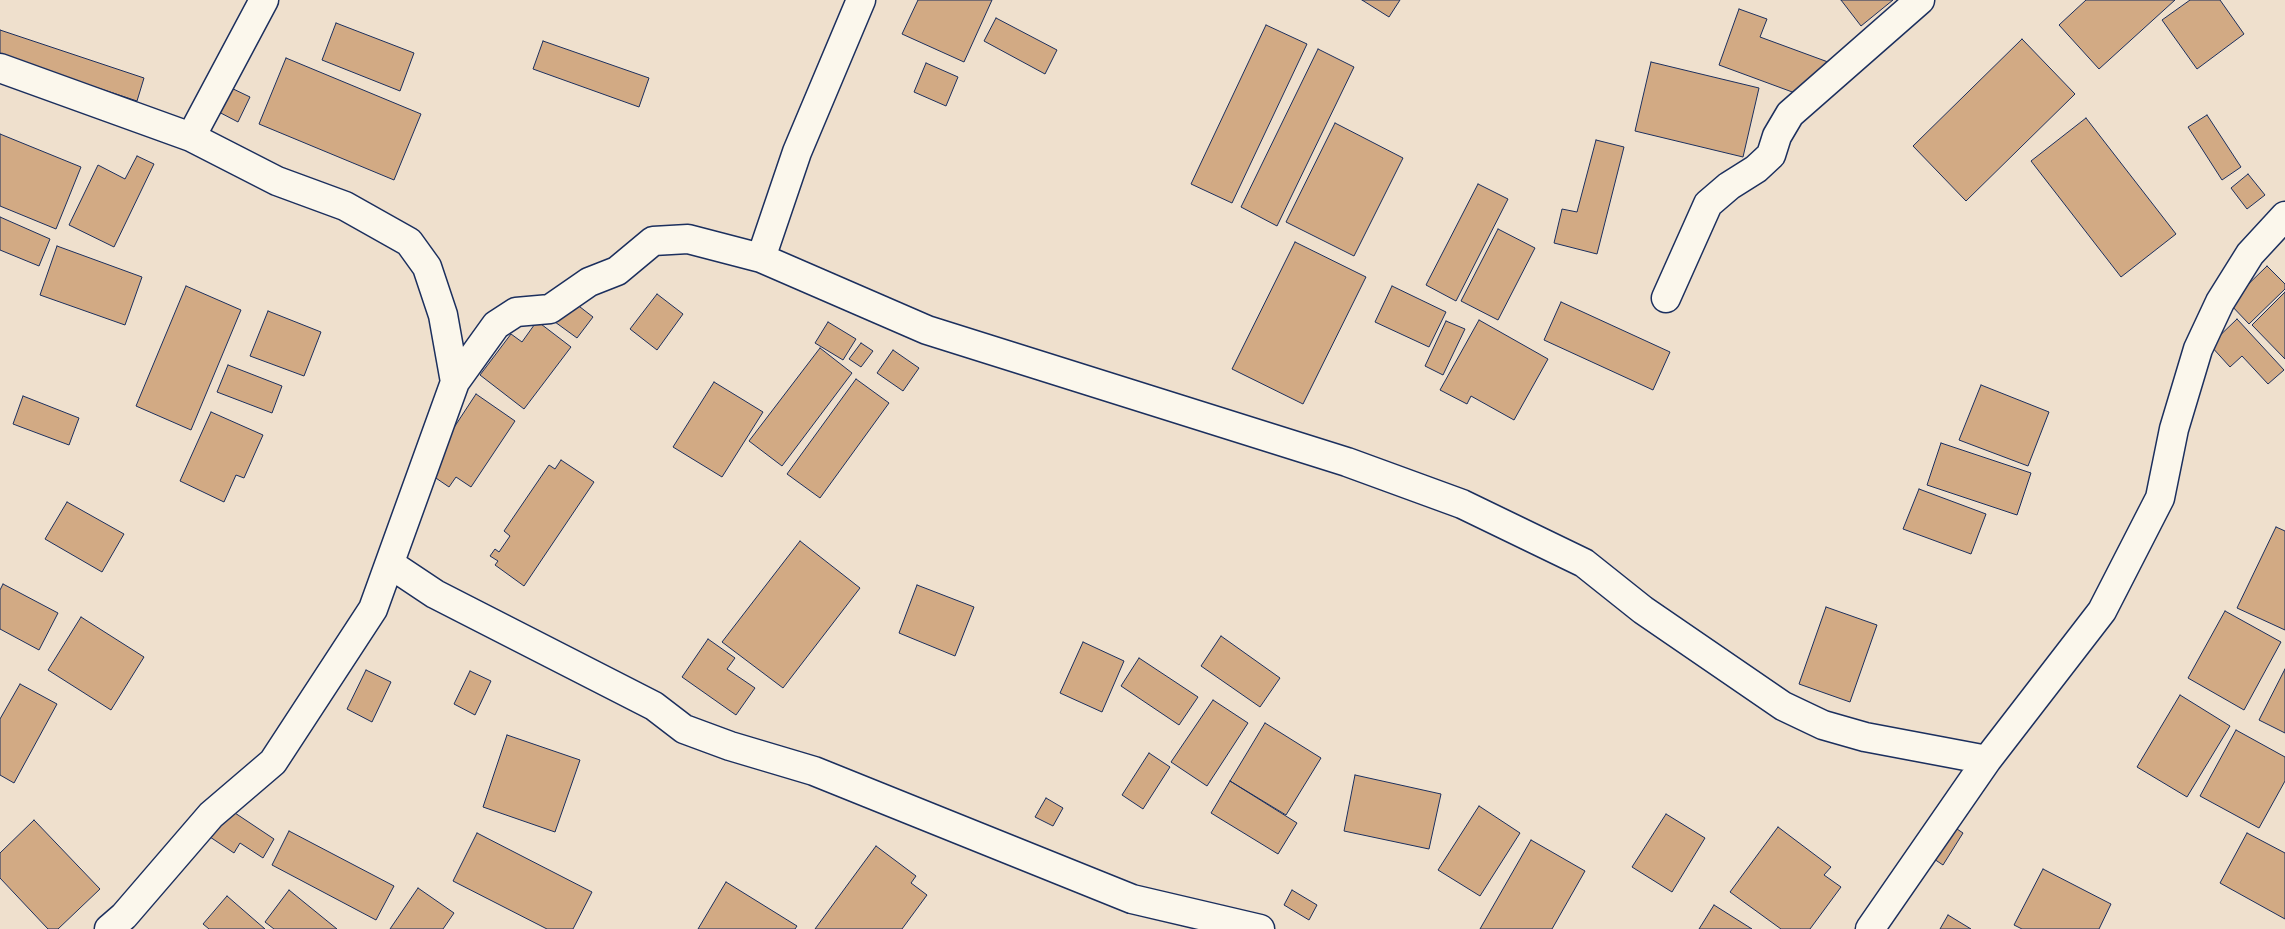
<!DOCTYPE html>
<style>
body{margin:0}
canvas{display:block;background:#efe0cd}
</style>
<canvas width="2285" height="929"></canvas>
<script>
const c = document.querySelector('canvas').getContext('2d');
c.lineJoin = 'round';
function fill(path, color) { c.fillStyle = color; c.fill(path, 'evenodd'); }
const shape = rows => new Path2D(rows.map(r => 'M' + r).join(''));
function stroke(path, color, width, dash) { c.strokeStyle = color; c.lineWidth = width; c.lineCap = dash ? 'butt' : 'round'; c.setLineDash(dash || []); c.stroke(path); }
const building = shape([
 [918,0,992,0,964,62,902,34,918,0],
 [1362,0,1400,0,1389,17,1362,0],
 [1841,0,1893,0,1861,26,1841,0],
 [2086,0,2175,0,2099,69,2059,25,2086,0],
 [2190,0,2220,0,2244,34,2197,69,2162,20,2190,0],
 [1739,9,1767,19,1760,37,1828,62,1814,100,1719,65,1739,9],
 [996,18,1057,50,1045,74,984,41,996,18],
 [336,23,414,53,400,91,322,60,336,23],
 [1266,25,1307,44,1232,203,1191,184,1266,25],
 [0,30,144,78,137,101,20,62,0,59,0,30],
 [2022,39,2075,94,1966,201,1913,146,2022,39],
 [543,41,649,78,639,107,533,69,543,41],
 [1318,49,1354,67,1277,226,1241,207,1318,49],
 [286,58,421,114,394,180,259,124,286,58],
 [1651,62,1759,88,1743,157,1635,131,1651,62],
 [926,63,958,77,946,106,914,92,926,63],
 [227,86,250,97,238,122,215,110,227,86],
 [2207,115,2241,167,2222,180,2188,127,2207,115],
 [2086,118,2176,234,2121,277,2031,161,2086,118],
 [1335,123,1403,158,1354,256,1286,222,1335,123],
 [0,134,81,167,56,229,0,206,0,134],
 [1596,140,1624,147,1597,254,1554,243,1562,209,1577,212,1596,140],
 [137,156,154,164,114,247,69,225,98,165,125,179,137,156],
 [2248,174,2265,195,2247,209,2231,188,2248,174],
 [1478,184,1508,199,1456,301,1426,285,1478,184],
 [0,217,50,239,39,266,0,250,0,217],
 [1498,229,1535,248,1498,320,1461,301,1498,229],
 [1295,242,1366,277,1303,404,1232,369,1295,242],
 [57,246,142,277,125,325,40,295,57,246],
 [2267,266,2285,284,2285,289,2249,324,2229,303,2267,266],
 [186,286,241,310,191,430,136,406,186,286],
 [1392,286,1446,312,1429,347,1375,322,1392,286],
 [2285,292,2285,359,2252,325,2285,292],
 [657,294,683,314,657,350,630,329,657,294],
 [571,300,593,317,577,338,555,322,571,300],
 [1561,302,1670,352,1653,390,1544,340,1561,302],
 [268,311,321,332,304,376,250,356,268,311],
 [2237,319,2284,370,2268,384,2242,356,2230,367,2210,345,2237,319],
 [1479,320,1548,359,1514,420,1471,396,1467,404,1440,390,1479,320],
 [537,321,571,347,524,409,480,375,511,334,522,342,537,321],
 [1446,321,1465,329,1443,375,1425,366,1446,321],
 [828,322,856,339,843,360,815,343,828,322],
 [861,343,873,351,861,367,849,359,861,343],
 [820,348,852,373,782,466,749,441,820,348],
 [893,350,919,368,903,391,877,373,893,350],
 [228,365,282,386,272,413,217,392,228,365],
 [856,379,889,403,820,498,787,474,856,379],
 [714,382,763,412,722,477,673,447,714,382],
 [1981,385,2049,412,2028,466,1959,440,1981,385],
 [476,394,515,421,471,487,456,477,449,487,430,474,432,461,476,394],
 [23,396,79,418,69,445,13,424,23,396],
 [211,412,263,435,244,478,236,475,224,502,180,481,211,412],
 [1941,443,2031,473,2017,515,1927,485,1941,443],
 [561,460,594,482,524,586,495,565,498,561,490,556,495,549,499,552,510,536,504,531,549,465,555,469,561,460],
 [1919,489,1986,514,1971,554,1903,529,1919,489],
 [67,502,124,534,102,572,45,539,67,502],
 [2276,527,2285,531,2285,630,2237,608,2276,527],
 [800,541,860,588,783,688,722,642,800,541],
 [3,584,58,613,39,650,0,629,0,590,3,584],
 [917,585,974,607,955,656,899,633,917,585],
 [1826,607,1877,625,1850,702,1799,684,1826,607],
 [2225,611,2281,642,2244,710,2188,678,2225,611],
 [81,617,144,657,111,710,48,670,81,617],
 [1221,636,1280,678,1260,707,1201,666,1221,636],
 [708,639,735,658,727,669,755,688,736,715,682,677,708,639],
 [1083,642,1124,661,1102,712,1060,693,1083,642],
 [1139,658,1198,697,1179,725,1121,686,1139,658],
 [2285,669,2285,733,2259,720,2285,669],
 [366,670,391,682,372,722,347,709,366,670],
 [470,671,491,681,475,715,454,704,470,671],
 [20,684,57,704,14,783,0,775,0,719,20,684],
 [2180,695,2230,726,2187,797,2137,767,2180,695],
 [1213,700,1248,723,1207,786,1171,762,1213,700],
 [1265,723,1321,758,1286,815,1230,781,1265,723],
 [2236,730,2285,757,2285,781,2259,828,2200,796,2236,730],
 [507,735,580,760,555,832,483,807,507,735],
 [1149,753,1170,767,1143,809,1122,795,1149,753],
 [1355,775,1441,794,1429,849,1344,831,1355,775],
 [1230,781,1297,823,1278,854,1211,813,1230,781],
 [1046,798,1063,808,1053,826,1035,817,1046,798],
 [1479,806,1520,833,1480,896,1438,870,1479,806],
 [226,807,274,839,263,858,240,843,234,853,207,835,226,807],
 [1666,814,1705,838,1672,892,1632,867,1666,814],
 [34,820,100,889,58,929,48,929,0,878,0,853,34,820],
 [1778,827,1831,867,1824,875,1841,887,1810,929,1781,929,1730,892,1778,827],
 [1954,827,1963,833,1943,865,1934,859,1954,827],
 [289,831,394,886,376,920,272,865,289,831],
 [477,833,592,892,573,929,547,929,453,881,477,833],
 [2247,833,2285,853,2285,919,2220,883,2247,833],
 [1531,840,1585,871,1552,929,1480,929,1531,840],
 [876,846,916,876,911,883,927,895,902,929,815,929,876,846],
 [2043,869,2111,904,2099,929,2022,929,2014,925,2043,869],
 [726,882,797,926,795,929,698,929,726,882],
 [418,888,454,913,443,929,390,929,418,888],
 [289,890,337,929,274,929,265,922,289,890],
 [1292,890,1317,905,1309,920,1284,905,1292,890],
 [227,896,265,929,209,929,203,924,227,896],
 [1714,905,1752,929,1699,929,1714,905],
 [1948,915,1971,929,1940,929,1948,915]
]);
const minor = shape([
 [0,68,191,137,277,181,345,206,409,242,427,267,443,315,455,382,373,609,273,762,211,815,124,916,109,929],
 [191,137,264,0],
 [761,258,797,152,861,0],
 [1666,298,1708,204,1729,186,1756,169,1771,155,1777,136,1790,114,1920,0],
 [455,382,496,325,516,312,550,309,589,282,617,271,653,241,688,239,761,258,927,330,1347,462,1462,504,1584,563,1643,610,1783,706,1823,725,1865,737,1987,760],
 [390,564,435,594,654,706,684,729,730,746,814,771,1132,899,1260,929],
 [1870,929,1987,760,2102,611,2160,498,2174,429,2198,349,2220,302,2250,254,2285,216]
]);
fill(building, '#d2aa84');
stroke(building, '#1b2f5e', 1);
stroke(minor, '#1b2f5e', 31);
stroke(minor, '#fbf7ec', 28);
</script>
